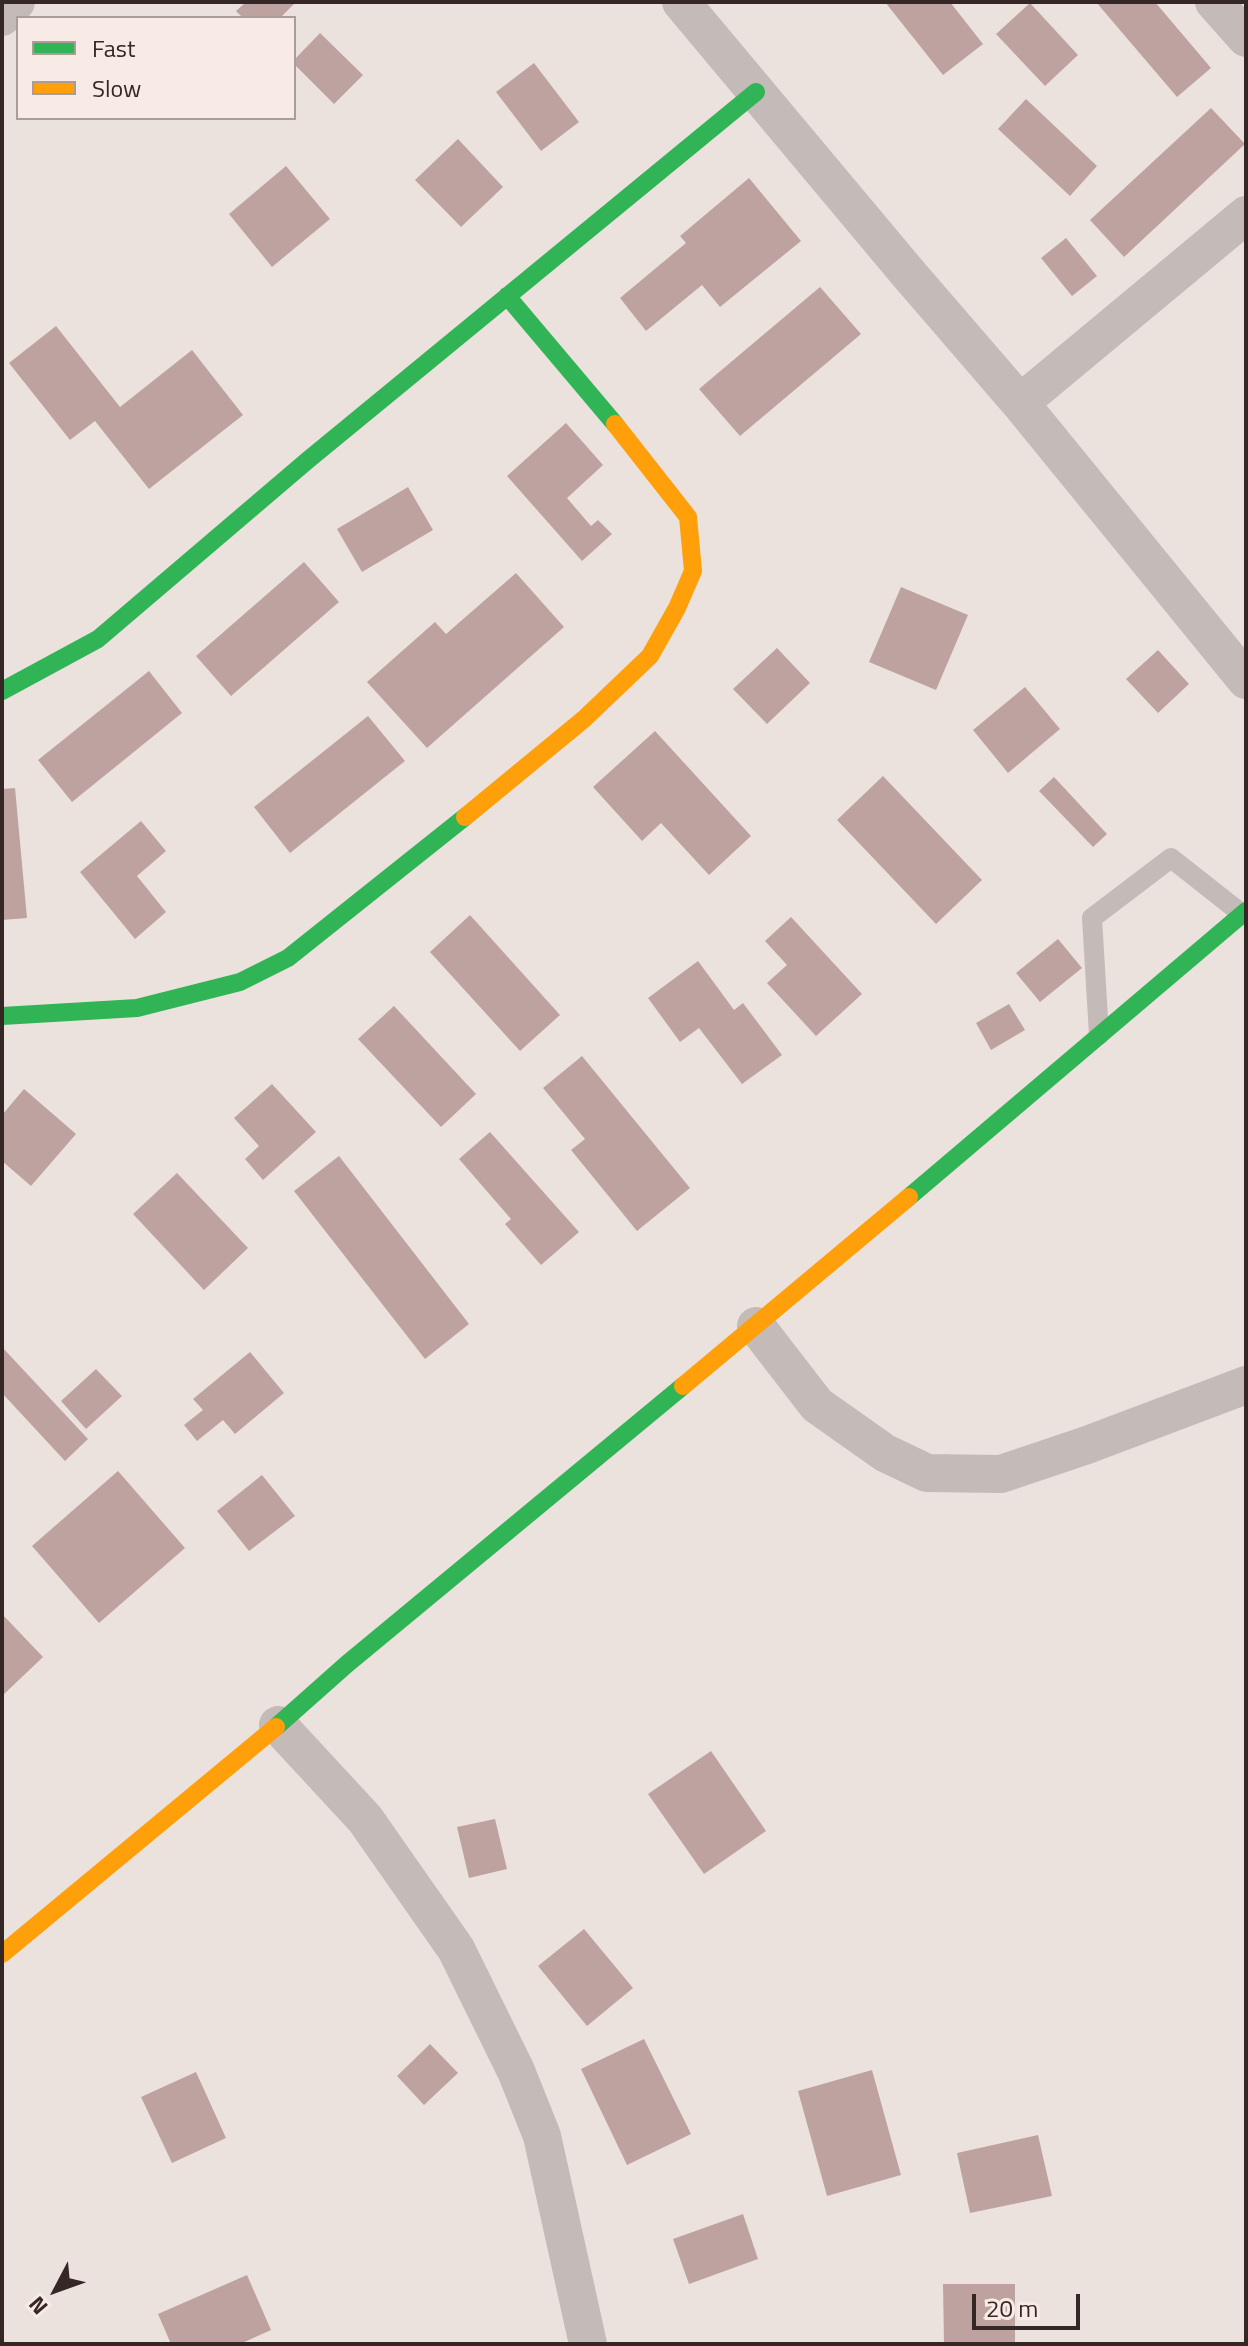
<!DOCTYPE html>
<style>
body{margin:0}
#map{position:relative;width:1248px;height:2346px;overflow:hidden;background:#ebe2de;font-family:"Titillium Web",sans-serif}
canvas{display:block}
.frame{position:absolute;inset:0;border:4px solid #342726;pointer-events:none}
.legend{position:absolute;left:16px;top:16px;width:280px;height:104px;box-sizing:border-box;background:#f8ebe5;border:2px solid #aa9d99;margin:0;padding:10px 14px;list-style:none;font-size:24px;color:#342726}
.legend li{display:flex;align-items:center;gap:16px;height:40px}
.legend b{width:40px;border:2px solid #aa9d99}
.north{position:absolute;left:16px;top:2250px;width:80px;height:80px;-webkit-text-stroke:6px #f8ebe5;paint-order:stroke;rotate:229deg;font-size:22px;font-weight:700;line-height:32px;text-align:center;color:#342726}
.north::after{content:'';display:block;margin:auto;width:28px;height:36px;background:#342726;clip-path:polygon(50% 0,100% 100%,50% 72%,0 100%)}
.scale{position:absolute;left:972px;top:2294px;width:108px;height:36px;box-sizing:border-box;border:4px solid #342726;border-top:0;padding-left:10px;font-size:24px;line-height:28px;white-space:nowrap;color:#342726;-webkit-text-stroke:6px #f8ebe5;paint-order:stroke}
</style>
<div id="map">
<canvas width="1248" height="2346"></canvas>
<div class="frame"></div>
<ul class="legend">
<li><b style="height:10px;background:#30b455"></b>Fast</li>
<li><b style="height:10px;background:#ff9f0a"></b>Slow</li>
</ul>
<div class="north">N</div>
<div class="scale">20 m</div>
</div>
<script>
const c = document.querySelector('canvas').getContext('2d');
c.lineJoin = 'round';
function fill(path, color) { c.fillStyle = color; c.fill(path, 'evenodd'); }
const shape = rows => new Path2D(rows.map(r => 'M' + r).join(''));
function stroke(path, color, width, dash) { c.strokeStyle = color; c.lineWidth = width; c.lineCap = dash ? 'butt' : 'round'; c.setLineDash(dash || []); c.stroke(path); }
const building = shape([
 [246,2,296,2,280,18,243,18,236,11],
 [885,2,950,2,983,44,943,75],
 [1096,2,1155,2,1211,68,1177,97],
 [1030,3,1078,55,1045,86,996,34],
 [320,33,363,75,334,104,294,64,294,60],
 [534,63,579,122,541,151,496,92],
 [1026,99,1097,166,1070,196,998,129],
 [1211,108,1245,144,1124,257,1090,220],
 [458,139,503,187,461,227,415,180],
 [286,166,330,219,272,267,229,214],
 [749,178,801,241,720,307,702,285,646,331,620,298,686,243,680,236],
 [1066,238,1097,276,1072,296,1041,258],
 [820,287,861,334,740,436,699,389],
 [56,326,120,407,192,350,243,415,149,489,95,421,70,440,9,363],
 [566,423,603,465,567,498,591,526,598,520,612,534,582,561,507,476],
 [408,487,433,530,362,572,337,529],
 [304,562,339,602,231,696,196,656],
 [516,573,564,627,427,748,367,682,435,622,446,634],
 [901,587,968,615,936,690,869,662],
 [777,648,810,683,767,724,733,689],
 [1158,650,1189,684,1158,713,1126,679],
 [149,671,182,713,72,802,38,760],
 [1025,687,1060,729,1008,773,973,730],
 [368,716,405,761,290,853,254,807],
 [655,731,751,836,709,875,661,823,642,841,593,787],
 [883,776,982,880,936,924,837,820],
 [1054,777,1107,834,1093,847,1039,791],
 [15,788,27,918,2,920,2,789],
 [141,821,166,851,137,876,166,912,135,939,80,872],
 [470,915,560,1015,520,1051,430,952],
 [791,917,862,994,816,1036,767,983,787,965,765,941],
 [1058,939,1082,968,1040,1002,1016,973],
 [698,961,734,1010,743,1003,782,1055,742,1084,699,1028,680,1042,648,998],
 [1009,1004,1025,1030,991,1050,976,1023],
 [394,1006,476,1094,441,1127,358,1039],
 [582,1056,690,1188,637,1231,571,1150,585,1139,543,1088],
 [272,1084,316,1132,263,1180,245,1159,259,1146,234,1118],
 [24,1089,76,1134,31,1186,2,1161,2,1115],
 [490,1132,579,1232,541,1265,505,1224,511,1219,459,1159],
 [339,1156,469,1324,425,1359,294,1191],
 [177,1173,248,1248,204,1290,133,1214],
 [2,1347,88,1439,65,1461,2,1393],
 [250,1352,284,1393,235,1434,223,1420,197,1441,184,1425,203,1410,193,1399],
 [96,1369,122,1396,86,1429,61,1401],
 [118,1471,185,1548,99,1623,32,1546],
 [262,1475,295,1516,249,1551,217,1511],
 [2,1614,43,1657,2,1696],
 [711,1751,766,1831,704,1874,648,1794],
 [495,1819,507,1869,469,1878,457,1827],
 [584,1929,633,1988,587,2026,538,1966],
 [644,2039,691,2134,627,2165,581,2069],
 [430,2044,458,2073,424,2105,397,2076],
 [872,2070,901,2175,827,2196,798,2091],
 [196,2072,226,2138,172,2163,141,2097],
 [1038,2135,1052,2196,970,2213,957,2153],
 [743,2214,758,2259,689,2284,673,2239],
 [247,2275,271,2330,240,2344,171,2344,158,2314],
 [943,2284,1015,2284,1015,2344,944,2344]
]);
const lane = shape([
 [1099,1035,1092,918,1171,858,1242,914]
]);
const street = shape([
 [681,2,907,272,1020,403,1246,680],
 [1214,2,1246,38],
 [2,17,16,2],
 [1020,403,1246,215],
 [756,1326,817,1405,885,1453,927,1473,1001,1474,1087,1445,1246,1385],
 [278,1725,365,1819,456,1949,516,2071,542,2136,588,2344]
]);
const fast = shape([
 [507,296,615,424],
 [2,691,98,639,308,460,756,92],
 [2,1016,137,1008,240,982,288,958,465,817],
 [909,1197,1246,911],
 [276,1727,347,1664,683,1386]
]);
const slow = shape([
 [465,817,584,719,650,656,677,608,693,571,688,517,615,424],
 [683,1386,909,1197],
 [2,1954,276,1727]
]);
fill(building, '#bea2a0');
stroke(lane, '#c4bab7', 20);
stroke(street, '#c4bab7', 38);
stroke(fast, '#30b455', 18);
stroke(slow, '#ff9f0a', 18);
</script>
